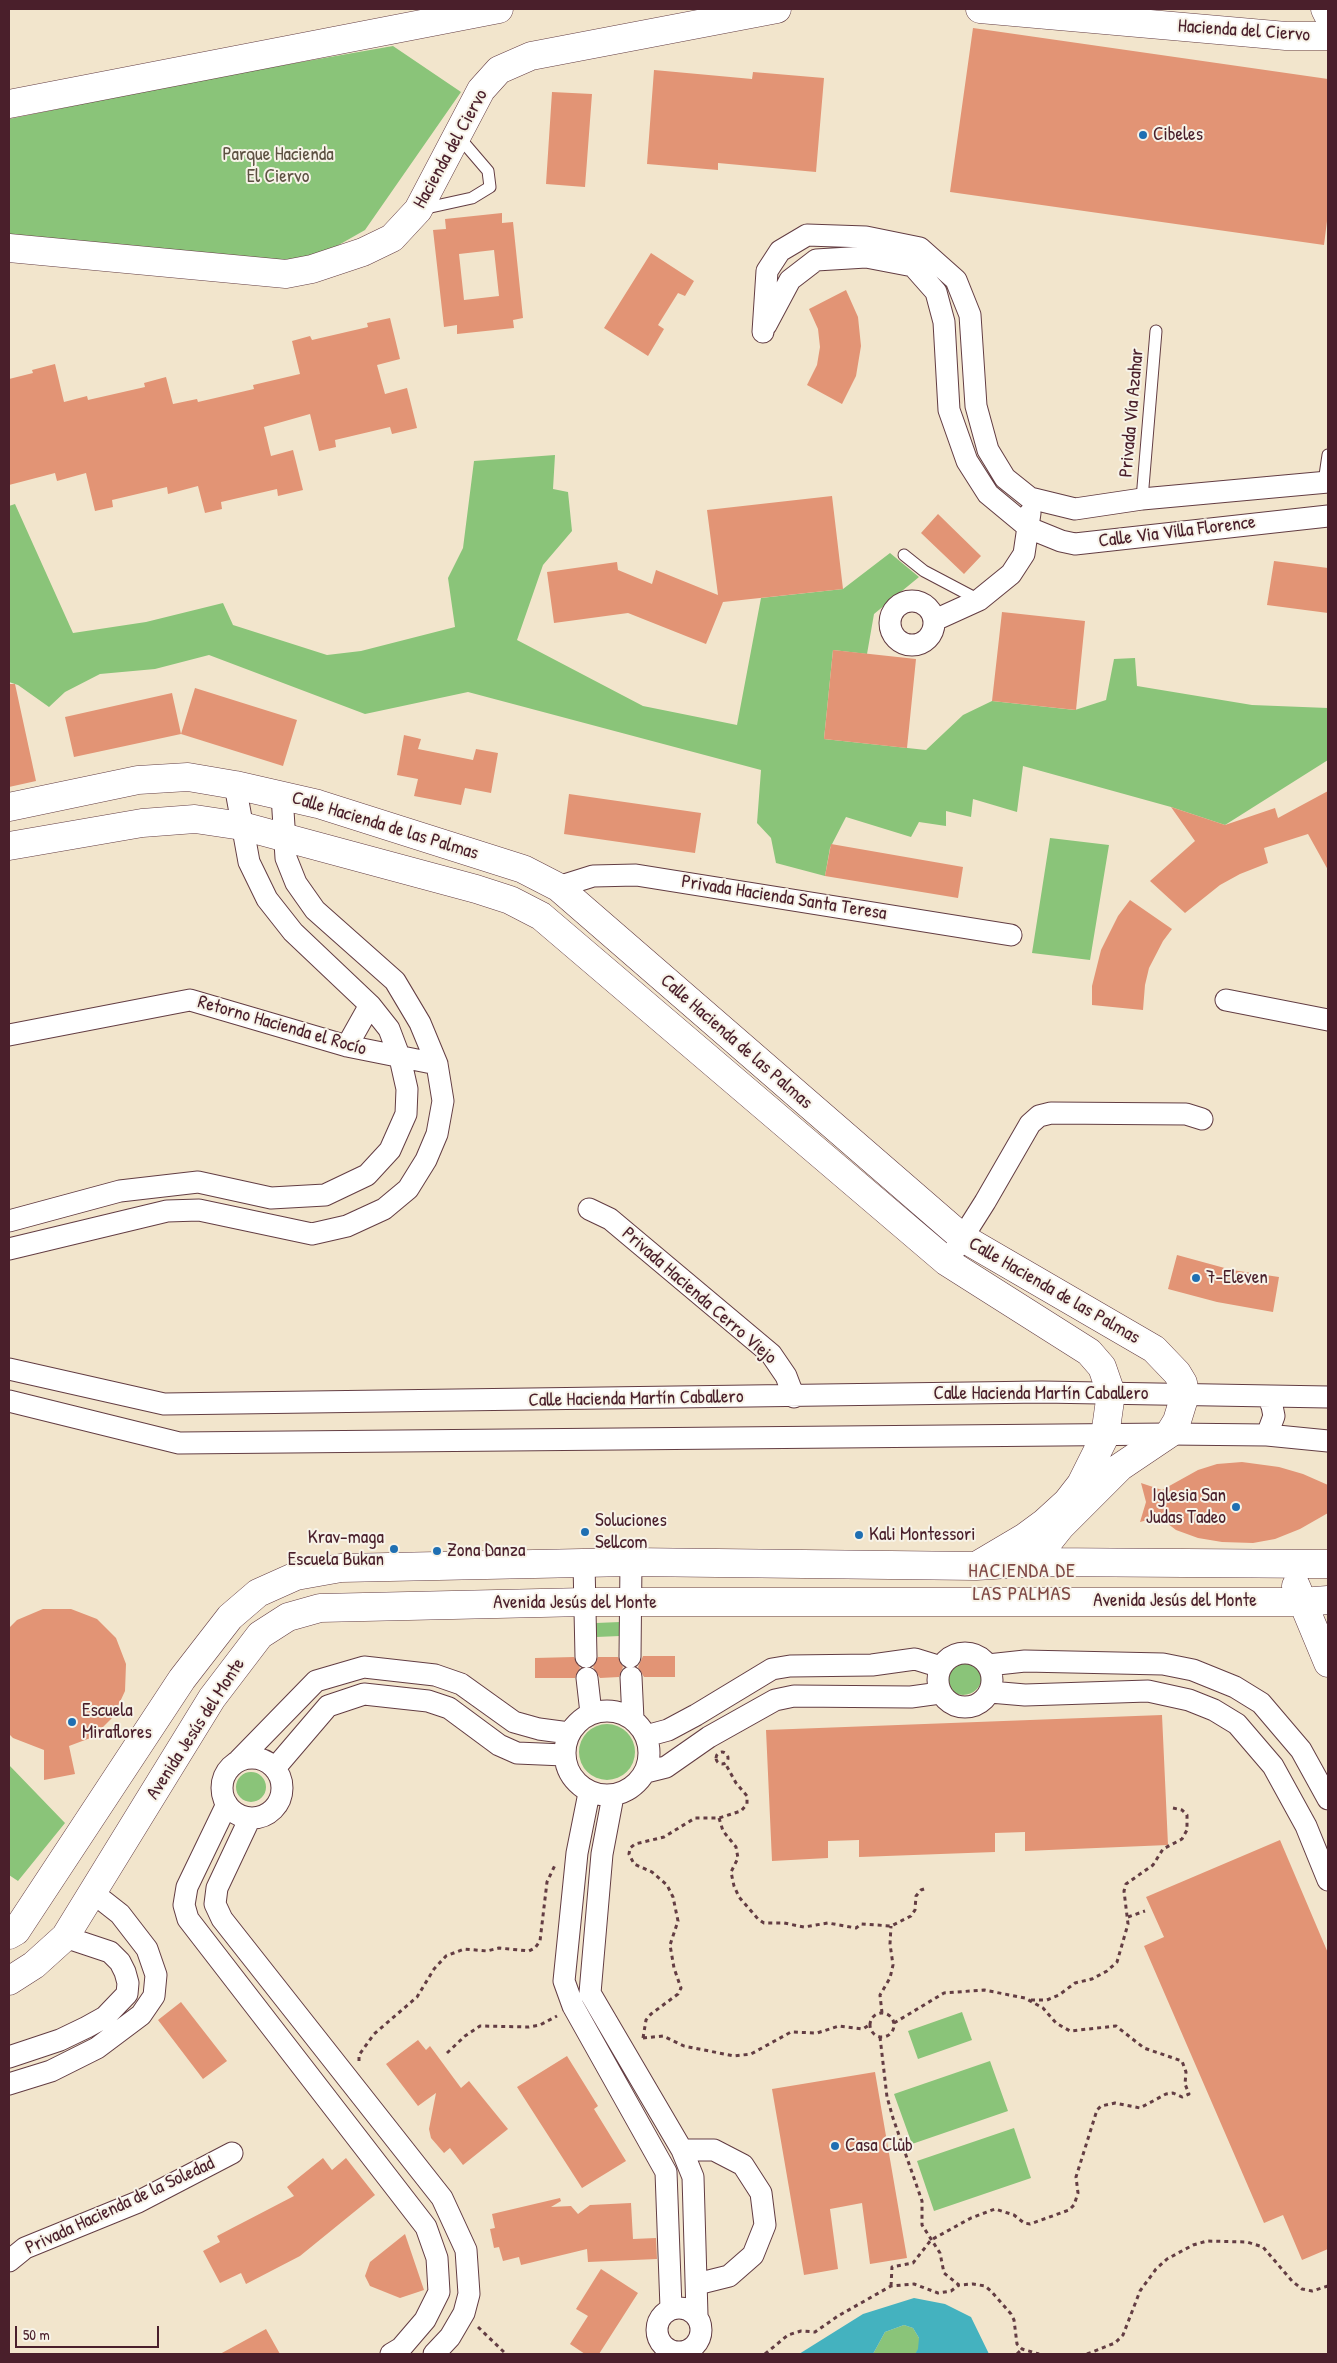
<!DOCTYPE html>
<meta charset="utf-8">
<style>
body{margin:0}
#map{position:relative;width:1337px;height:2363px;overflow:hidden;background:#f2e5cc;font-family:"Patrick Hand",sans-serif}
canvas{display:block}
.frame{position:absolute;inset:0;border:10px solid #4a1f2b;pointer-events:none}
.scale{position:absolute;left:15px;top:2326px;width:144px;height:22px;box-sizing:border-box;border:2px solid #4a1f2b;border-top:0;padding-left:6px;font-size:15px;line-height:18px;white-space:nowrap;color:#4a1f2b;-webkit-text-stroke:4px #f7f3e8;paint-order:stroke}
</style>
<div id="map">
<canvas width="1337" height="2363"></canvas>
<div class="frame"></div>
<div class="scale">50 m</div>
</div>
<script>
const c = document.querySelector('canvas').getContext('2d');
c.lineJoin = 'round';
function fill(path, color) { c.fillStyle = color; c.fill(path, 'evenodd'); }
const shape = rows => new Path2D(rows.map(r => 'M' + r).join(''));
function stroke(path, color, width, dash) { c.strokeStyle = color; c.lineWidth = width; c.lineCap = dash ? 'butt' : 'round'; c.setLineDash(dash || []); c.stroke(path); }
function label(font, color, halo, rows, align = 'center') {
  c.font = font + ' "Patrick Hand",sans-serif'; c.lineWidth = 4; c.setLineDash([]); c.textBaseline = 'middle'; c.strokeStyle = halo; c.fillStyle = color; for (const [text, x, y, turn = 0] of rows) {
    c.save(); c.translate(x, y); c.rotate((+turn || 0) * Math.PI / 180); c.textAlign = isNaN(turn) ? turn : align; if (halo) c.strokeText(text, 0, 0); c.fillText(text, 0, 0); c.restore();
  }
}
const green = shape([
 [393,46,461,92,365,230,300,267,9,236,9,119,204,79],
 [555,455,553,489,568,492,572,531,543,565,517,640,643,706,737,725,761,598,843,589,890,553,919,577,874,614,867,654,833,650,824,739,926,750,963,715,992,701,1075,710,1106,700,1114,659,1135,658,1137,686,1252,705,1328,708,1328,760,1225,825,1171,807,1023,766,1017,812,973,799,971,817,946,811,946,826,919,822,911,837,846,817,830,848,825,876,776,863,771,838,757,823,761,770,468,692,365,714,209,655,155,669,100,674,65,692,49,707,18,685,9,682,9,506,15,504,73,633,146,622,223,603,233,625,327,655,361,651,455,627,448,578,463,548,474,461],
 [1050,838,1109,845,1090,960,1032,953],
 [620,1622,620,1636,596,1637,596,1623],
 '944 1676a19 19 0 1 1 38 0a19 19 0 1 1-38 0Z',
 '579 1752a28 28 0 1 1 56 0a28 28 0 1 1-56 0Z',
 [9,1765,65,1823,18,1881,9,1875],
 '236 1787a15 15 0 1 1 30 0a15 15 0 1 1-30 0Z',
 [962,2012,972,2040,918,2059,908,2031],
 [990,2061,1008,2111,912,2144,894,2094],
 [1014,2128,1031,2178,934,2211,917,2161],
 [904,2325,913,2328,919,2338,919,2349,915,2354,873,2354,885,2332]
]);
const water = shape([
 [914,2298,945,2304,971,2317,989,2354,915,2354,918,2349,919,2338,913,2328,904,2325,885,2332,873,2354,799,2354,863,2314]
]);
const building = shape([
 [973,28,1328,79,1328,213,1324,245,950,192],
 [654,70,752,79,753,72,824,78,816,172,718,163,718,170,647,164],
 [552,92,592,94,585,187,546,184],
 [502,213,502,223,513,222,523,318,513,320,514,328,457,334,457,325,444,327,433,230,446,229,445,219],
 [494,250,499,296,464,300,459,254],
 [651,253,694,281,685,296,678,293,658,325,664,329,648,356,604,328],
 [846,290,858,317,861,346,856,376,842,404,807,385,817,365,820,347,818,329,809,309],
 [390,318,400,359,377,365,385,394,407,388,417,428,392,434,390,427,335,440,336,447,319,451,310,414,264,427,271,456,293,450,303,490,278,496,277,489,221,502,222,509,205,513,198,486,168,494,167,487,112,500,113,507,95,511,86,473,57,481,55,473,9,485,9,379,33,373,32,370,55,364,64,402,87,396,88,400,145,387,144,383,166,377,173,404,197,399,198,402,254,389,253,385,300,374,292,341,310,336,312,340,368,327,367,323],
 [832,496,843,589,723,602,706,644,628,613,554,623,547,572,617,562,618,570,652,584,656,570,718,595,707,510],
 [938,514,981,556,964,574,921,533],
 [1274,561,1328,568,1328,613,1267,605],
 [1002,612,1085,621,1076,710,992,701],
 [833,650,916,659,907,748,824,739],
 [9,684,15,684,36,781,9,787],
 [195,688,297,720,283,766,181,734],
 [172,693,181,734,74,757,65,717],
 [404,735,421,739,418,749,473,760,476,749,498,753,491,793,465,788,461,805,414,796,418,779,397,775],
 [1328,791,1328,870,1308,834,1264,848,1268,863,1240,874,1220,885,1185,913,1150,881,1195,841,1171,807,1225,825,1275,808,1278,818],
 [569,794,701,813,695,853,564,834],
 [831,844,963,867,958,898,825,876],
 [1130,900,1172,929,1163,941,1149,968,1145,985,1143,1010,1092,1005,1092,986,1101,950,1118,916],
 [1177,1255,1232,1270,1279,1277,1273,1312,1217,1302,1168,1289],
 [1242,1462,1279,1467,1303,1474,1328,1485,1328,1513,1300,1529,1275,1539,1253,1543,1222,1542,1198,1538,1176,1530,1159,1517,1140,1522,1146,1502,1141,1483,1162,1490,1198,1470,1217,1464],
 [43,1609,71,1609,97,1619,116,1638,126,1664,125,1691,113,1717,93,1737,69,1746,75,1774,44,1780,44,1750,13,1738,9,1734,9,1628,17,1620],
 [643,1656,675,1656,675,1677,644,1677,638,1667],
 [574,1657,580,1668,575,1678,535,1678,535,1658],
 [598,1657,618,1657,623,1667,619,1677,600,1678,593,1667],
 [1162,1715,1168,1845,1025,1851,1025,1832,995,1833,995,1852,859,1857,859,1840,828,1841,828,1858,772,1861,766,1730],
 [1280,1840,1328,1953,1328,2249,1302,2260,1283,2215,1264,2223,1144,1946,1164,1937,1146,1897],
 [181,2002,227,2061,203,2079,158,2020],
 [418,2040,426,2050,430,2046,461,2088,469,2081,508,2129,463,2165,450,2148,444,2153,431,2138,429,2129,436,2093,418,2106,386,2064],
 [567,2056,598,2106,594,2109,626,2161,582,2188,517,2087],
 [875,2072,907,2258,870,2264,862,2203,830,2209,838,2269,804,2275,772,2089],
 [323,2158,332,2170,346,2158,375,2195,300,2256,246,2284,241,2273,220,2283,203,2251,220,2242,217,2236,294,2196,287,2187],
 [560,2198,561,2201,551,2207,571,2206,578,2214,590,2205,631,2203,633,2239,656,2238,657,2259,588,2262,587,2249,521,2265,519,2257,503,2261,499,2247,494,2248,490,2229,495,2228,492,2214],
 [405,2234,424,2290,400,2298,370,2286,365,2276,370,2262],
 [601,2269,638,2293,599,2354,585,2354,570,2344,588,2316,576,2309],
 [266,2329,280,2354,220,2354]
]);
const path = shape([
 '716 1758a6 6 0 1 1 12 0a6 6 0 1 1-12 0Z',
 [719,1818,723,1831,736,1847,738,1858,731,1872,734,1886,739,1897,758,1919,764,1923,784,1923,804,1927,828,1923,856,1928,861,1924,891,1926,911,1916,915,1910,916,1896,921,1890,927,1888],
 [1128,1917,1145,1911],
 [1031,2000,1047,2000,1059,1995,1075,1983,1092,1979,1107,1971,1117,1962,1128,1924,1124,1891,1126,1884,1153,1865,1163,1849,1182,1839,1187,1830,1187,1815,1182,1810,1173,1808],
 '870 2025a12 12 0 1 1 24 0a12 12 0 1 1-24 0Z',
 [882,2013,880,1995,890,1978,893,1965,890,1944,891,1926],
 [880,2037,887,2097,893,2118,922,2201,922,2225,940,2253,944,2273,959,2285,973,2284,985,2286,991,2291,1011,2314,1014,2320,1017,2344,1022,2349,1039,2354],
 [643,2038,646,2020,651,2014,678,1994,681,1988,674,1968,670,1945,678,1921,673,1897,667,1885,652,1872,634,1864,629,1854,630,1848,635,1844,664,1837,695,1818,719,1818,741,1811,747,1804,747,1796,736,1783,725,1763],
 [643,2038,663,2036,684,2046,734,2056,751,2054,791,2032,817,2033,839,2026,863,2029,869,2025],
 [447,2053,465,2036,480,2026,529,2027,540,2025,557,2016],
 [359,2061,359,2055,374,2034,417,1997,434,1969,446,1956,464,1949,487,1951,499,1948,529,1951,535,1948,540,1941,547,1882,555,1865],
 [891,2286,892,2267,913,2263,931,2240,971,2218,995,2209,1014,2215,1024,2223,1030,2224,1069,2210,1074,2205,1078,2193,1076,2177,1097,2110,1101,2106,1115,2103,1140,2108,1166,2094,1173,2093,1182,2097,1189,2094,1185,2084,1186,2072,1182,2061,1144,2048,1116,2026,1070,2031,1056,2023,1043,2008,1025,1998,984,1990,944,1993,894,2023],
 [478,2327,506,2354],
 [765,2354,788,2335,801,2331,815,2332,838,2316,891,2286,914,2284,938,2293,951,2291,959,2285],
 [1017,2354,1022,2349],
 [1087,2354,1115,2343,1123,2335,1140,2291,1156,2269,1167,2259,1193,2245,1207,2241,1247,2242,1263,2247,1292,2281,1302,2289,1312,2291,1328,2286]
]);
const lane = shape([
 [422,209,472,198,490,187,488,171,458,136],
 [1324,482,1328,455],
 [1142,499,1156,331],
 [904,555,924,571,979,600]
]);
const street = shape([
 [766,325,790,280,816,260,866,257,913,266,936,292,944,322,949,410,967,461,988,494,1029,528,1061,541,1075,544,1328,516],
 [763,332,767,271,780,251,807,235,866,237,920,248,956,280,970,315,976,406,988,450,1005,478,1030,498,1075,509,1142,499,1328,482],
 '890 623a22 22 0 1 1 44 0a22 22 0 1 1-44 0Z',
 [935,620,979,600,1011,574,1024,554,1030,513],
 [558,887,593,876,636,875,1011,935],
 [1226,1000,1328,1020],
 [9,1035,190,1000,347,1046,437,1064],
 [347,1046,370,1005],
 [589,1209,610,1219,771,1354,786,1376,794,1397],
 [9,1221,120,1191,198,1182,271,1198,325,1195,367,1175,390,1150,406,1114,407,1089,400,1058,389,1029,370,1005,293,932,267,899,249,862,235,785],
 [9,1249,167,1211,199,1210,312,1234,347,1226,384,1209,408,1189,426,1160,437,1134,443,1101,437,1064,420,1023,395,981,315,910,296,883,286,858,282,795],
 [954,1251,985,1202,1030,1124,1039,1116,1051,1113,1186,1114,1202,1119],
 [9,1369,164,1404,1042,1392,1328,1397],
 [9,1401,179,1443,1169,1434,1267,1435,1328,1441],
 [1267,1435,1274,1416,1272,1406,1268,1397],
 [584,1563,586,1657],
 '938 1680a27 27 0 1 1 54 0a27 27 0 1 1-54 0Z',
 [630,1657,631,1562],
 [988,1665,1025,1661,1163,1664,1193,1670,1235,1687,1261,1703,1301,1750,1328,1799],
 [631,1677,633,1719],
 [587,1678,591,1713],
 [990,1692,1025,1695,1148,1691,1189,1700,1214,1710,1237,1724,1273,1766,1306,1826,1328,1880],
 '565 1753a42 42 0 1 1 84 0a42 42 0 1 1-84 0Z',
 [646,1736,668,1730,696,1715,772,1669,790,1666,872,1665,915,1659,941,1667],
 '222 1788a30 30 0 1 1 60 0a30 30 0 1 1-60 0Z',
 [239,1760,316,1681,364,1667,435,1675,461,1684,514,1722,539,1729,569,1733],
 [275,1768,328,1706,364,1694,428,1701,449,1708,499,1745,517,1753,564,1755],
 [646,1772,666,1767,709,1737,775,1700,794,1696,911,1697,940,1693],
 [589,1793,577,1853,564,1981,573,2006,666,2172,671,2308],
 [613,1796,602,1854,590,1993,682,2150,693,2177,697,2315],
 [227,1804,187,1887,184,1905,188,1919,426,2227,437,2258,439,2292,425,2320,401,2348,391,2354],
 [250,1818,217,1888,215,1904,222,1919,442,2198,466,2250,469,2294,464,2313,450,2337,434,2354],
 [9,2057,60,2040,87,2027,105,2017,127,1994,128,1983,125,1972,120,1962,110,1952,65,1937],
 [9,2084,51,2071,97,2048,141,2015,154,1996,156,1975,147,1949,120,1914,92,1892],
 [682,2150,714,2150,743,2165,761,2193,765,2225,753,2255,729,2276,697,2284],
 [9,2261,25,2248,138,2202,232,2153],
 '657 2330a22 22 0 1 1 44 0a22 22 0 1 1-44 0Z'
]);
const secondary = shape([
 [980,9,1286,36,1328,36],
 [1325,9,1328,15],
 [9,104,499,9],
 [9,248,286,274,312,269,363,252,392,238,418,210,481,90,499,70,531,56,777,9],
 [9,807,138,780,188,777,235,785,318,804,523,869,558,887,963,1238,1154,1349,1177,1373,1183,1383,1185,1395,1177,1421,1169,1434,1120,1467,1061,1526,1049,1541,1041,1562],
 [9,846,142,823,195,819,242,826,476,889,510,900,541,916,947,1262,1089,1352,1102,1367,1111,1393,1105,1436,1081,1484,1067,1502,1044,1523,1025,1537,976,1566],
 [1296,1586,1328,1663],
 [9,1935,16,1931,182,1679,230,1617,258,1593,296,1576,341,1568,631,1562,976,1566,1041,1562,1328,1564],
 [9,1981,34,1965,65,1937,212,1698,260,1635,288,1617,320,1608,585,1602,1301,1602,1328,1600]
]);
const markers = [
 [1143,135,5,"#1f6fb2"],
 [1196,1278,5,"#1f6fb2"],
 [1236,1507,5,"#1f6fb2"],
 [585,1532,5,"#1f6fb2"],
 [859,1535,5,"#1f6fb2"],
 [394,1549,5,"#1f6fb2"],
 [437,1551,5,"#1f6fb2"],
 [72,1722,5,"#1f6fb2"],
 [835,2146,5,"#1f6fb2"]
];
const streetNames = [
 ["Hacienda del Ciervo",1244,31,4],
 ["Hacienda del Ciervo",451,149,-61],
 ["Privada Vía Azahar",1132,413,-85],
 ["Calle Via Villa Florence",1177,532,-7],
 ["Calle Hacienda de las Palmas",385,826,17],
 ["Privada Hacienda Santa Teresa",784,898,9],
 ["Retorno Hacienda el Rocío",282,1026,16],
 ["Calle Hacienda de las Palmas",736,1042,41],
 ["Calle Hacienda de las Palmas",1054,1291,30],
 ["Privada Hacienda Cerro Viejo",699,1296,41],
 ["Calle Hacienda Martín Caballero",1041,1394],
 ["Calle Hacienda Martín Caballero",636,1399,-1],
 ["Avenida Jesús del Monte",1175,1601],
 ["Avenida Jesús del Monte",575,1603],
 ["Avenida Jesús del Monte",196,1729,-57],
 ["Privada Hacienda de la Soledad",120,2206,-25]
];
const poiNames = [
 ["Cibeles",1153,135],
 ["7-Eleven",1206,1278],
 ["Iglesia San",1226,1496,"right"],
 ["Judas Tadeo",1226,1518,"right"],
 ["Soluciones",595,1521],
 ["Sellcom",595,1543],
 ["Kali Montessori",869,1535],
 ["Krav-maga",384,1538,"right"],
 ["Escuela Bukan",384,1560,"right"],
 ["Zona Danza",447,1551],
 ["Escuela",82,1711],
 ["Miraflores",82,1733],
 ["Casa Club",845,2146]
];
const parkNames = [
 ["Parque Hacienda",278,155],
 ["El Ciervo",278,177]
];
const neighbourhoodNames = [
 ["HACIENDA DE",1022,1572],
 ["LAS PALMAS",1022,1595]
];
fill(green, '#8ac479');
fill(water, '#44b2bf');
fill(building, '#e29475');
stroke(lane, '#633d43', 13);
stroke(street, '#633d43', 23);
stroke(secondary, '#633d43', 29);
stroke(path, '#633d43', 3, [4, 4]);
stroke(lane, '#fff', 11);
stroke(street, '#fff', 21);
stroke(secondary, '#fff', 28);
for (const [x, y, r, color] of markers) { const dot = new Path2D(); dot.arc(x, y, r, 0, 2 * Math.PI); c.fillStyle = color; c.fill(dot); stroke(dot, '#f7f3e8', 2); }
label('19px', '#4a1f2b', '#f7f3e8', streetNames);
label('19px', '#4a1f2b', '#f7f3e8', poiNames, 'left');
label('19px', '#5d5142', '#f7f3e8', parkNames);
c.letterSpacing = '1px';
label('20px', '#7f4845', '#f7f3e8', neighbourhoodNames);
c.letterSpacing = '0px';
</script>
